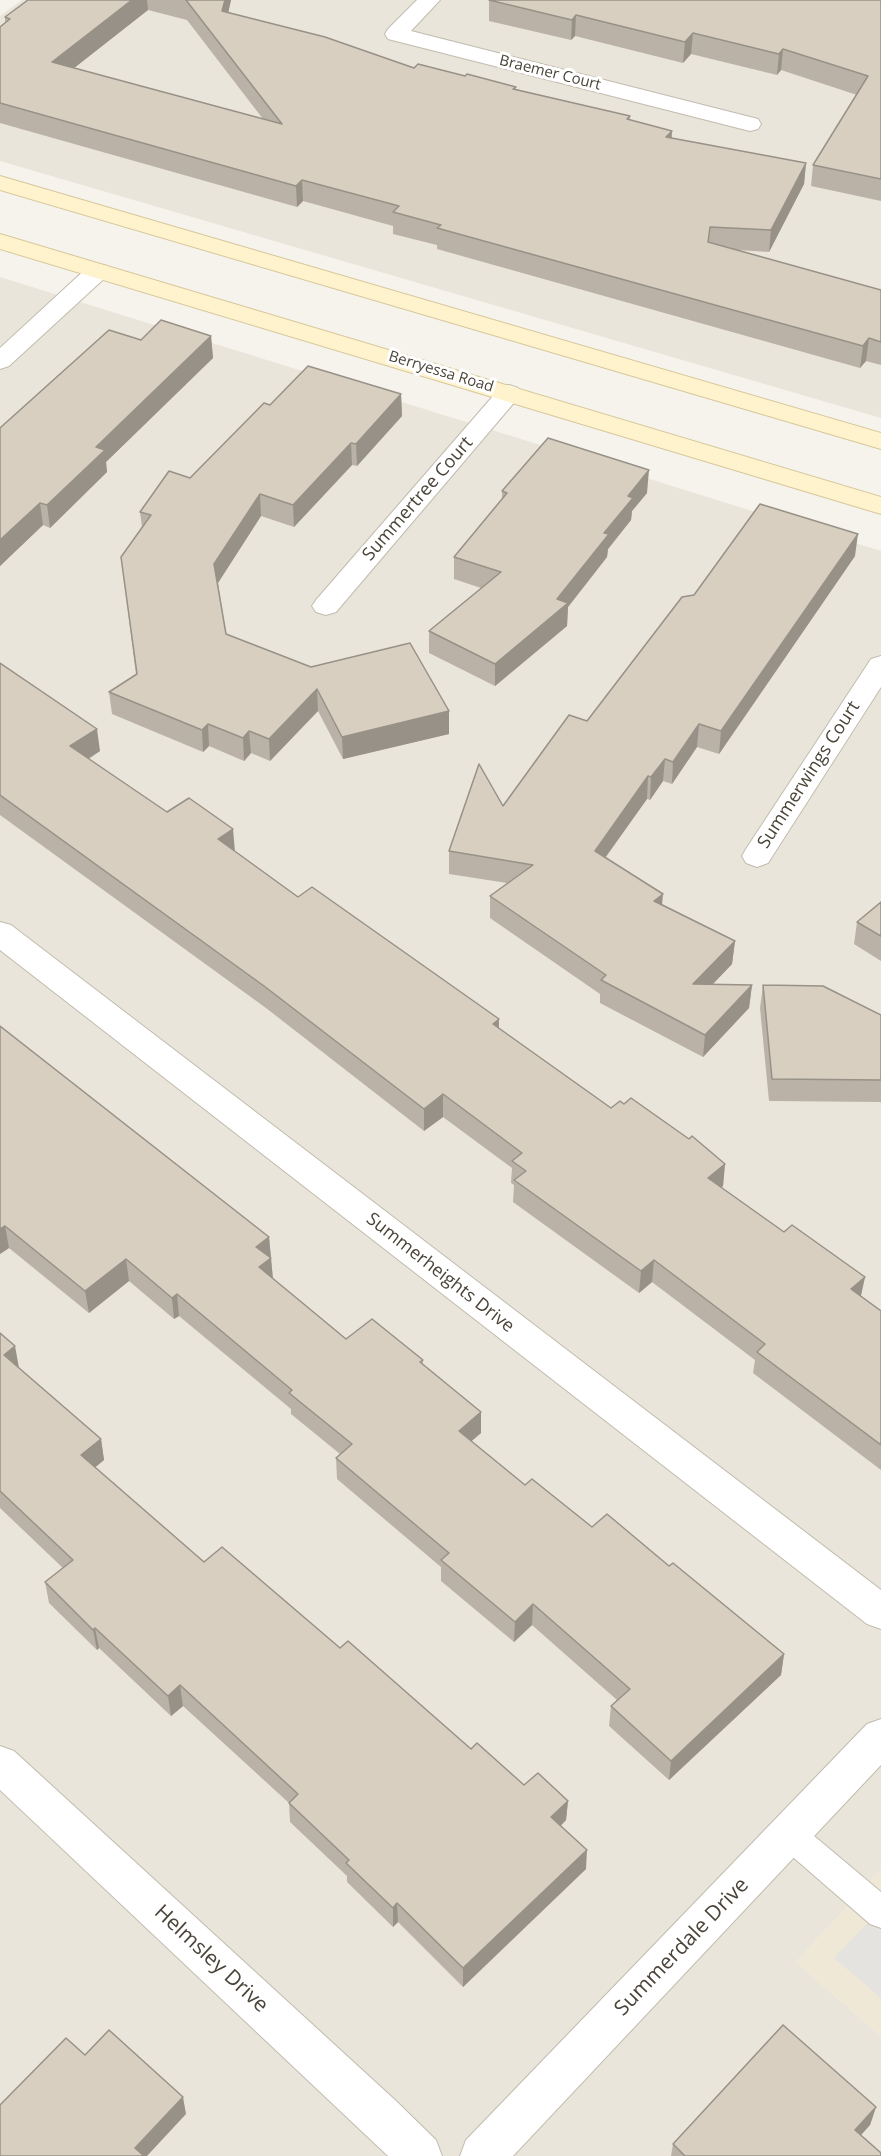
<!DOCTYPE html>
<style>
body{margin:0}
canvas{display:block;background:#f6f3ec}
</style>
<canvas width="881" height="2156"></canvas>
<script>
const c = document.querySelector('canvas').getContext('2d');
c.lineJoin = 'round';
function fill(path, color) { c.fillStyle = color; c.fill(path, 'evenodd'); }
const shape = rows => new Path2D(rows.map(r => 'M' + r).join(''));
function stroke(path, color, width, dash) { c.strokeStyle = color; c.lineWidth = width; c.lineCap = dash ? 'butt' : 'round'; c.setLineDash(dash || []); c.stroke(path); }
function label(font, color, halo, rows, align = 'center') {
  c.font = font + ' "Open Sans",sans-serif'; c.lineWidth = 6; c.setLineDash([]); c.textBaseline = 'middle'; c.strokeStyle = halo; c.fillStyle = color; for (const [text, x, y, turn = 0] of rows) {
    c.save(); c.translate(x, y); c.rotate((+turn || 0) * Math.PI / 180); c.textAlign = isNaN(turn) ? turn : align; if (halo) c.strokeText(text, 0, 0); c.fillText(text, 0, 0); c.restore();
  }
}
const residential = shape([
 [22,0,881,0,881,418,0,161,0,16],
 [0,277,881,551,881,1870,796,1962,881,2036,881,2156,0,2156]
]);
const education = shape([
 [881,1870,881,2036,796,1962]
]);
const parking = shape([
 [881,1909,881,1998,834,1958]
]);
const service = shape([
 [790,1820,801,1825,881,1892,881,1928,870,1924,779,1845,774,1835,779,1825,790,1820]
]);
const minor = shape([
 [417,0,440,0,411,31,758,119,761,124,758,129,750,131,388,39,385,34,388,29,417,0],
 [98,264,107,266,110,271,107,276,9,366,0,369,0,348,89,266,98,264],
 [509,385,518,388,522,393,518,398,336,612,326,615,316,612,312,606,316,600,500,388,509,385],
 [881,656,881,687,768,863,757,867,746,863,742,856,746,849,871,659,881,656],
 [0,922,11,925,881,1590,881,1629,867,1624,0,950,0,922],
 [881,1719,881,1765,513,2156,460,2156,466,2140,867,1724,881,1719],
 [0,1746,14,1751,395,2100,436,2140,442,2156,388,2156,0,1790,0,1746]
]);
const secondary = shape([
 [0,176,881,433,881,449,0,190,0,176],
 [0,234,881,497,881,514,0,249,0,234]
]);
const wall = shape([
 [28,0,231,0,228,12,414,68,465,76,516,87,516,89,630,116,630,120,672,138,806,163,804,184,769,252,738,250,881,290,881,365,866,361,860,368,437,249,437,245,393,234,393,226,303,201,297,207,0,123,0,27,5,23,5,17],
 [148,10,187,20,263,119,74,68],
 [489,0,881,0,881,201,811,186,813,165,857,95,781,70,777,75,691,54,683,63,575,36,571,40,489,21],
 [211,336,213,358,106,462,107,472,50,528,43,525,0,566,0,428,141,340],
 [401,394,402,416,357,466,352,465,294,527,261,516,218,583,226,634,449,734,343,759,318,711,270,761,251,753,244,761,209,746,203,752,112,714,109,692,136,674,121,557,142,527,140,512,190,478,270,405],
 [502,491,647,493,632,511,631,520,608,549,607,557,568,607,567,626,495,686,429,653,429,631,481,588,454,579,454,557,502,499],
 [855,556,719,754,697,747,672,784,663,781,650,800,647,799,606,857,662,904,735,941,732,964,712,985,752,985,749,1008,703,1057,600,1003,600,994,490,918,490,896,507,883,449,874,449,851,503,806,587,721,694,595],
 [0,663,100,751,89,759,167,812,235,852,298,897,499,1019,499,1028,611,1108,689,1139,725,1164,723,1186,721,1187,784,1232,865,1277,861,1296,881,1311,881,1470,753,1373,755,1360,652,1282,639,1293,513,1202,514,1185,511,1183,512,1168,443,1117,424,1131,266,1008,0,815],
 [881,902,881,961,854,944,857,922],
 [763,985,881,1015,881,1102,769,1101,760,1008],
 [29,1050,269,1237,273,1279,346,1339,423,1360,423,1365,481,1433,471,1441,525,1485,592,1527,669,1566,784,1654,781,1675,669,1780,609,1726,611,1706,617,1700,532,1625,514,1642,441,1581,441,1567,337,1479,336,1458,340,1454,291,1414,291,1409,179,1316,174,1319,129,1281,89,1313,9,1248,0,1254],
 [0,1333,19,1368,101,1439,104,1460,95,1467,204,1562,340,1648,471,1749,524,1785,568,1801,566,1820,561,1826,586,1869,463,1987,398,1922,393,1927,347,1882,347,1876,290,1822,289,1803,183,1706,171,1716,99,1648,97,1650,49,1603,45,1582,63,1568,0,1508],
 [876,2107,870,2125,861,2135,881,2156,671,2156,673,2144]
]);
const shadedWall = shape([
 [132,0,147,0,148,10,55,83,52,62],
 [225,0,231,0,224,32,222,11],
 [576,15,575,36,571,40,572,20],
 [693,33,691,54,683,63,685,42],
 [783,49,781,70,777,75,779,54],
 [672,131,671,152,666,137],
 [806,163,804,184,769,252,771,230],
 [302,180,303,201,297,207,296,186],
 [211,336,213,358,106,462,107,472,50,528,47,505,96,447],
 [869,338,866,361,860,368,863,346],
 [401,394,402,416,357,466,356,444],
 [351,443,352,465,294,527,293,505],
 [649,470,647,493,632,511,631,520,608,549,607,557,568,607,567,626,495,686,495,664,557,599,604,533,628,496],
 [260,494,261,516,216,586,214,564],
 [40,503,43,525,0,566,0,540],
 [858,534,855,556,719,754,721,731],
 [317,689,318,711,270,761,269,739],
 [449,711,449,734,343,759,342,737],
 [208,724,209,746,203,752,202,730],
 [699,724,697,747,672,784,673,762],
 [97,729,100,751,73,768,70,746],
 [249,731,251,753,244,761,243,738],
 [665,759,663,781,650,800,651,777],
 [648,776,647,799,594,873,595,851],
 [233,829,235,852,218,839],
 [663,894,661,917,654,901],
 [735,941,732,964,691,1007,693,984],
 [752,985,749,1008,703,1057,705,1035],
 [499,1019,498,1042,493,1024],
 [443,1094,443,1117,424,1131,424,1109],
 [725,1164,723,1186,706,1200,708,1178],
 [5,1226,9,1248,0,1254,0,1229],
 [269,1237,273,1280,260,1289,256,1247],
 [126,1259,129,1281,89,1313,85,1291],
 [654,1260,652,1282,639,1293,641,1271],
 [865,1277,860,1299,851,1289],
 [177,1294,179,1316,174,1319,172,1298],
 [15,1346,19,1368,4,1355],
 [481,1412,481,1433,459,1452,459,1431],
 [101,1439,104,1460,85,1476,81,1455],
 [533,1604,532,1625,514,1642,515,1622],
 [95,1628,99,1648,97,1650,93,1630],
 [784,1654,781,1675,669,1780,671,1761],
 [180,1685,183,1706,171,1716,168,1696],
 [568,1801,566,1820,550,1836,551,1817],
 [587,1850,586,1869,463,1987,463,1968],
 [397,1903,398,1922,393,1927,393,1908],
 [183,2097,186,2114,147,2156,137,2156,135,2148],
 [876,2107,870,2125,850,2147,855,2130]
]);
const building = shape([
 [28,0,132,0,52,62,282,124,186,0,225,0,222,11,325,37,414,68,418,64,465,76,467,74,516,87,513,89,630,116,627,119,672,131,666,137,806,163,771,230,710,227,708,242,881,290,881,342,869,338,863,346,437,228,441,225,393,212,399,206,302,180,296,186,0,103,0,27,10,19,5,17,28,0],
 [489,0,881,0,881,179,813,165,868,76,783,49,779,54,693,33,685,42,576,15,572,20,489,0],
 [161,320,211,336,96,447,105,450,47,505,40,503,0,540,0,428,109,330,141,340,161,320],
 [308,366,401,394,356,444,351,443,293,505,260,494,214,564,226,634,311,667,410,643,449,711,342,737,317,689,269,739,249,731,243,738,208,724,202,730,109,692,137,674,121,557,151,515,140,512,169,471,190,478,264,403,270,405,308,366],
 [548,438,649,470,628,496,633,498,604,533,609,534,557,599,568,603,495,664,429,631,501,572,454,557,507,493,502,491,548,438],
 [760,504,858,534,721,731,699,724,673,762,665,759,651,777,648,776,595,851,663,894,654,901,735,941,693,984,752,985,705,1035,601,980,606,975,490,896,533,865,449,851,479,764,503,806,569,715,587,721,682,597,694,595,760,504],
 [0,663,97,729,70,746,167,812,189,798,233,829,218,839,298,897,312,887,499,1019,493,1024,611,1108,620,1101,624,1104,631,1098,689,1139,692,1136,725,1164,708,1178,784,1232,792,1225,865,1277,851,1289,881,1311,881,1445,757,1352,765,1344,654,1260,641,1271,514,1180,526,1171,512,1161,522,1153,443,1094,424,1109,264,986,0,795,0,663],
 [881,902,881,936,857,922,881,902],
 [763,985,823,986,881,1015,881,1080,772,1079,763,985],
 [0,1026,269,1237,256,1247,271,1258,259,1267,346,1339,372,1319,423,1360,420,1362,481,1412,459,1431,525,1485,532,1479,592,1527,607,1514,669,1566,673,1563,784,1654,671,1761,611,1706,630,1689,533,1604,515,1622,441,1560,449,1553,336,1458,352,1444,289,1393,292,1390,177,1294,172,1298,126,1259,85,1291,5,1226,0,1229,0,1026],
 [0,1333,15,1346,4,1355,101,1439,81,1455,204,1562,222,1547,340,1648,348,1641,471,1749,477,1743,524,1785,538,1773,568,1801,551,1817,587,1850,463,1968,397,1903,393,1908,346,1863,349,1860,289,1803,298,1794,180,1685,168,1696,95,1628,93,1630,45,1582,73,1560,0,1491,0,1333],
 [783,2025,876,2107,855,2130,881,2153,881,2156,685,2156,673,2144,783,2025],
 [109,2030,183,2097,135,2148,144,2156,0,2156,0,2105,66,2038,85,2055,109,2030]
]);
const farStreetnames = [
 ["Braemer Court",550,73,14],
 ["Berryessa Road",441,372,17]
];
const streetNames = [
 ["Summertree Court",418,499,-49],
 ["Summerwings Court",809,775,-57],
 ["Summerheights Drive",440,1273,38]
];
const nearStreetnames = [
 ["Summerdale Drive",682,1947,-46],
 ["Helmsley Drive",211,1959,43]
];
fill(residential, '#eae5da');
fill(education, '#efe8d6');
fill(parking, '#e5e3e0');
stroke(service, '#c2bbae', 2);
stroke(minor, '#c2bbae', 2);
stroke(secondary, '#d6c79b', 2);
fill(service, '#fff');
fill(minor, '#fff');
fill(secondary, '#fff3cd');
fill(wall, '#bab2a6');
fill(shadedWall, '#979187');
fill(building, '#d8cfc1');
stroke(building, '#979187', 1.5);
label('15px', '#4b4439', '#fff', farStreetnames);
label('18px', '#4b4439', '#fff', streetNames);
label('21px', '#4b4439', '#fff', nearStreetnames);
</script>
